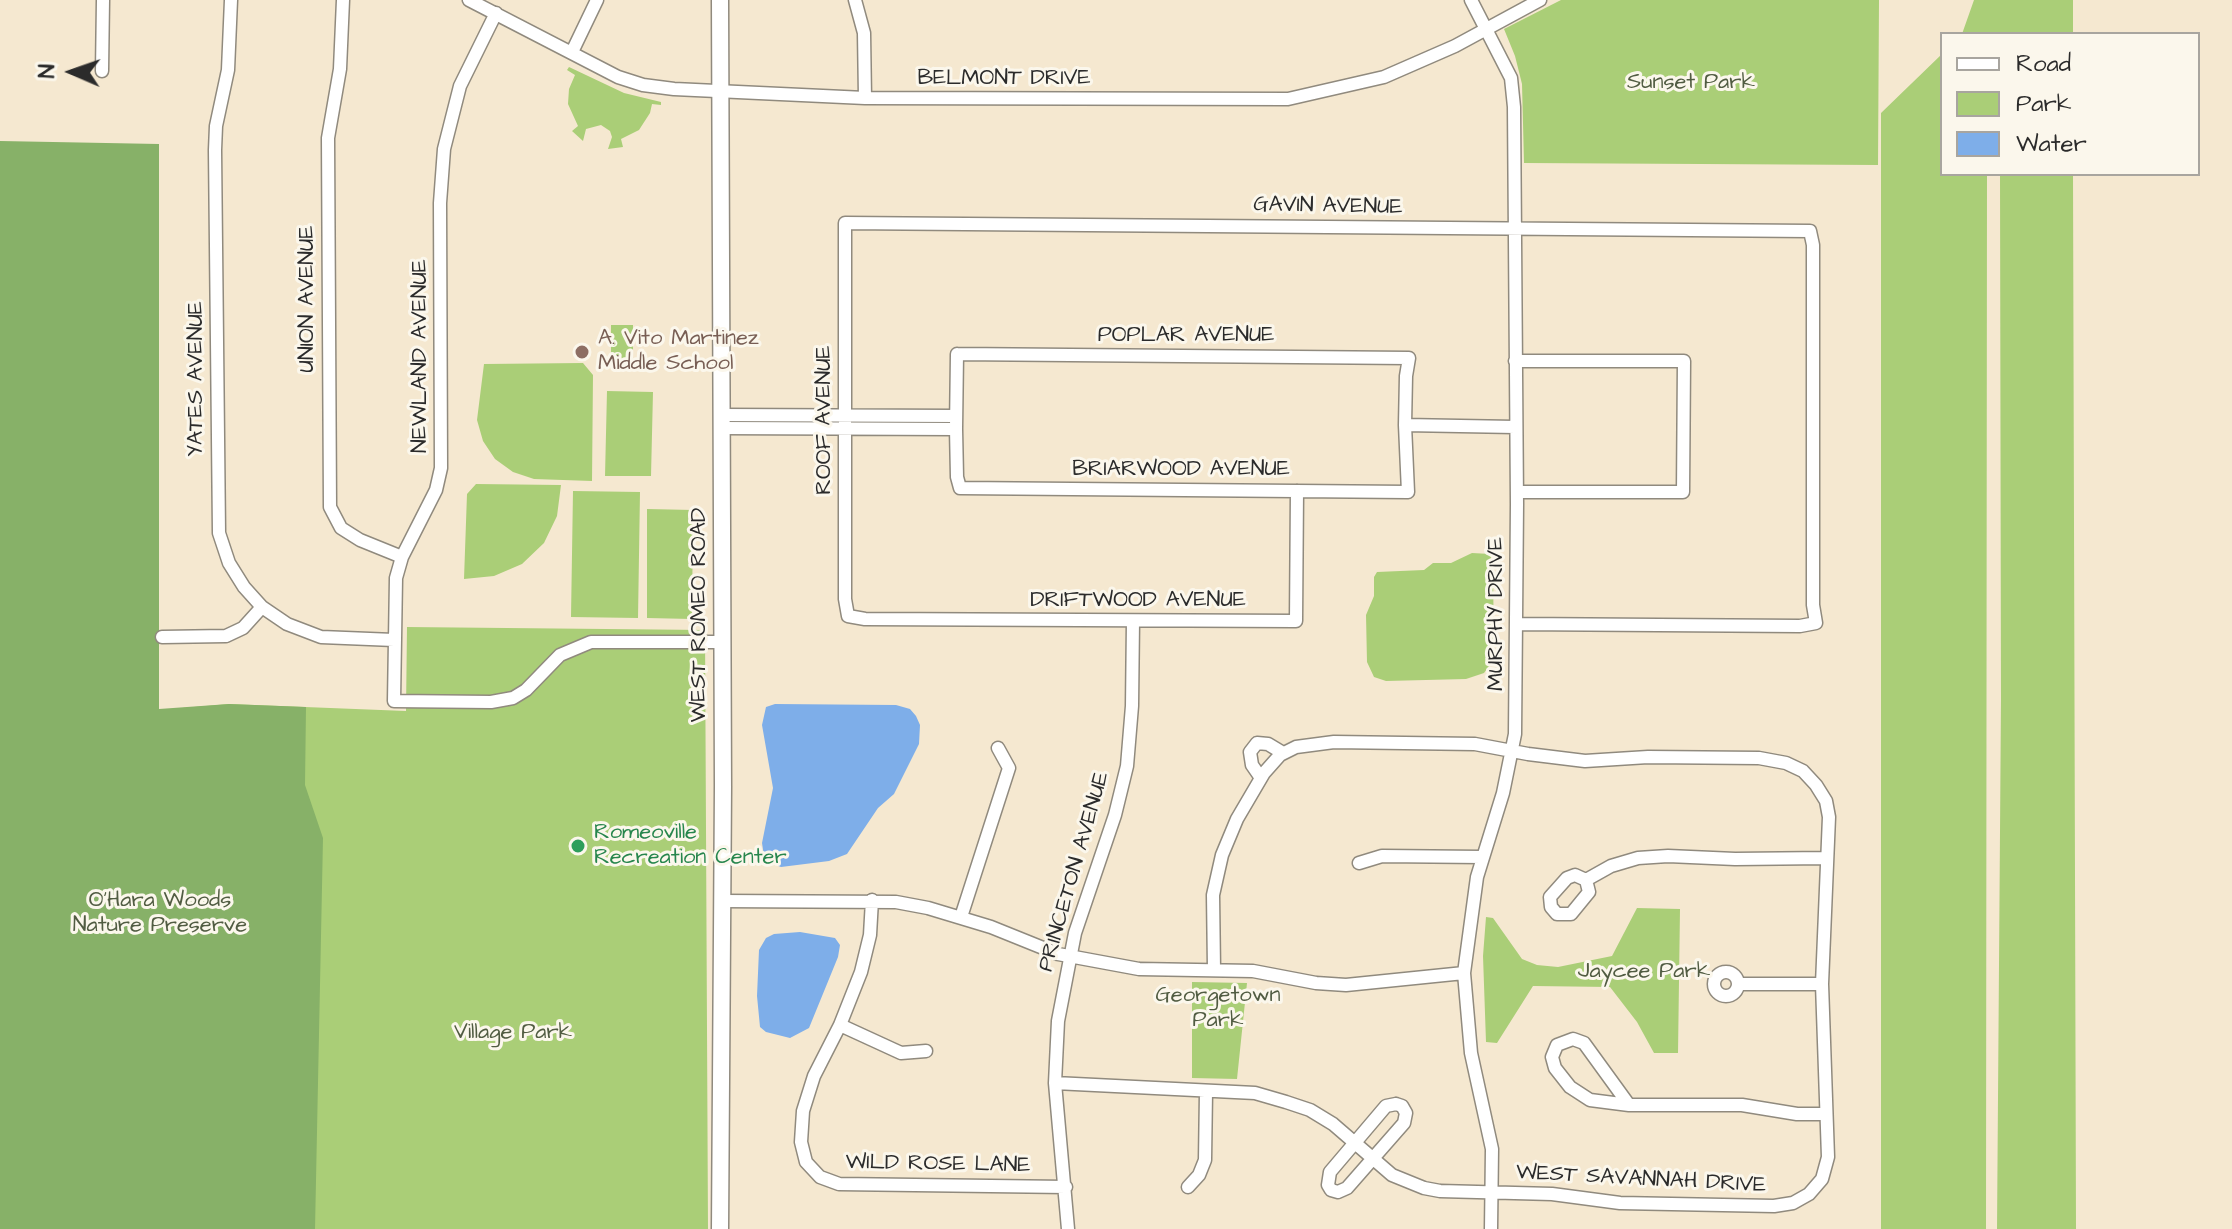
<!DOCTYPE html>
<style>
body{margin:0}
#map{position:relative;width:2232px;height:1229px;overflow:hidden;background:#f5e8d0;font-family:"Architects Daughter",sans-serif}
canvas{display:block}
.legend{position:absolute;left:1940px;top:32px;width:260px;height:144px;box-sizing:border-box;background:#fbf7ec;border:2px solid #a8a59f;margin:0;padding:10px 14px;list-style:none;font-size:24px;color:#2b2b2b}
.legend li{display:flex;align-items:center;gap:16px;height:40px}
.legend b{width:40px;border:2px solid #a8a59f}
.north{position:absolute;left:32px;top:32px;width:80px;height:80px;-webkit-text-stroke:6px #fbf7ec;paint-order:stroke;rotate:272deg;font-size:22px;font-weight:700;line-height:32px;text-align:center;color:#2b2b2b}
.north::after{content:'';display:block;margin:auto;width:28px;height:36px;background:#2b2b2b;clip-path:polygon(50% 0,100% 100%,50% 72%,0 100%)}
</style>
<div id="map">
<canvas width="2232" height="1229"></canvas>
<ul class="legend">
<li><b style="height:10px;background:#fff"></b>Road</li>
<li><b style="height:22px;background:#aace77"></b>Park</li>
<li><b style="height:22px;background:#7eaee9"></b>Water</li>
</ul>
<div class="north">N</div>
</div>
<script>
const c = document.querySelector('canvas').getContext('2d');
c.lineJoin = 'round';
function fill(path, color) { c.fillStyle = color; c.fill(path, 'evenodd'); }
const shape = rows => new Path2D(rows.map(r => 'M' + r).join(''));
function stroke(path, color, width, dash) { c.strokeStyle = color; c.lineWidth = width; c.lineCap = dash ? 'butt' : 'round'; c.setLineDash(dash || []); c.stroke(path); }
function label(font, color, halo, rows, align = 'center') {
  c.font = font + ' "Architects Daughter",sans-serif'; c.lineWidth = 6; c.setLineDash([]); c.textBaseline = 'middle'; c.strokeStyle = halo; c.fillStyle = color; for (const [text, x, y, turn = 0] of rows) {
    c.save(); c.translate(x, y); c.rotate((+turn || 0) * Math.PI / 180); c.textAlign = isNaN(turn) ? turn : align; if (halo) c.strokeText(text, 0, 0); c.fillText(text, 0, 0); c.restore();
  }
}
const green = shape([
 [1561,0,1879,0,1878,165,1524,163,1522,84,1515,56,1504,29],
 [1974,0,2073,0,2073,34,1962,34],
 [1942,54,1942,174,1987,174,1986,1229,1881,1229,1881,113],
 [569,67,624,93,661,102,661,105,652,104,650,113,639,130,621,139,623,147,608,149,612,137,610,131,601,125,586,129,583,141,572,131,578,126,568,104,569,89,575,75,567,70],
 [159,144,159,710,229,704,406,711,407,627,705,630,708,1229,0,1229],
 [2000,174,2073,174,2076,1229,1997,1229,2001,699],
 [611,325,633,325,633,360,611,360],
 [583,363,593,375,592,481,534,479,513,472,495,459,483,441,477,420,484,364],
 [607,391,653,392,651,476,605,476],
 [476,484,561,485,557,516,544,543,522,564,494,576,464,579,467,494],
 [573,491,640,492,638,618,571,617],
 [647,509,693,510,692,619,647,618],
 [1472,553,1490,554,1493,566,1494,659,1484,673,1466,679,1386,681,1374,677,1367,662,1366,615,1374,596,1374,577,1377,572,1424,570,1433,563,1451,563],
 [1637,908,1680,909,1678,1053,1654,1053,1637,1022,1610,987,1533,986,1497,1043,1486,1042,1483,956,1486,917,1493,918,1522,959,1537,965,1558,967,1612,956],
 [1192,982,1247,983,1237,1079,1192,1078]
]);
const forest = shape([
 [0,141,159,144,159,709,229,704,306,707,305,785,323,838,315,1229,0,1229]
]);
const water = shape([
 [775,704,896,705,910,709,916,716,920,725,919,744,894,794,878,808,847,854,829,861,781,867,768,862,764,856,762,843,773,788,762,725,766,707],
 [800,932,835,938,840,945,838,957,809,1028,790,1038,766,1032,760,1027,757,996,759,950,766,938,774,934]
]);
const minor = shape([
 [231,0,228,70,216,126,215,150,219,533,229,563,244,587,262,607,287,624,321,637,394,640],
 [343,0,340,69,328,138,330,507,341,528,360,540,402,557],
 [469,0,618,77,643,85,674,89,865,98,1288,99,1384,77,1455,46,1540,0],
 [855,0,864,33,865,98],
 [1471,0,1511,78,1514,107,1517,504,1515,734,1503,793,1477,877,1464,973,1471,1053,1492,1149,1491,1229],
 [496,13,460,86,444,149,440,203,441,468,436,490,402,557,396,578,394,701,491,702,513,698,526,690,560,655,591,642,722,642],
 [572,52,597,0],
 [102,71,103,0],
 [957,354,1409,358,1406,376,1405,425,1408,492,960,488,957,477,956,429,957,354],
 [1515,361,1684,361,1683,492,1517,492],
 [721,415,956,416],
 [1405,425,1515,427],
 [721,428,956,429],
 [1297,491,1296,621,865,619,848,616,845,599,845,223,1810,231,1813,245,1813,605,1816,623,1800,626,1517,624],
 [162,637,226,636,243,628,262,607],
 [1261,778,1252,765,1250,752,1257,743,1268,744,1283,753],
 [1359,863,1382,856,1482,857],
 [1575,875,1586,880,1589,892,1571,914,1557,914,1551,907,1550,897,1567,878,1575,875],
 [1586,880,1611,866,1638,858,1668,856,1735,859,1826,858],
 [872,900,870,935,861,972,840,1025,814,1076,803,1111,801,1142,806,1162,820,1177,839,1184,1066,1187],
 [722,901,896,902,928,908,991,927,1058,954,1139,969,1253,971,1316,983,1346,985,1464,973],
 [961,917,1009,768,998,748],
 '1714 984a12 12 0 1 1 24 0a12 12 0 1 1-24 0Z',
 [1739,984,1822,984],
 [840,1025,901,1053,926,1051],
 [1055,1083,1255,1093,1286,1102,1310,1110,1333,1124,1392,1175,1424,1188,1440,1191,1552,1194,1620,1203,1774,1206,1793,1203,1809,1194,1822,1179,1828,1157,1822,984,1829,817,1826,801,1816,785,1803,771,1786,763,1759,758,1648,757,1585,761,1528,754,1475,744,1334,742,1296,747,1280,755,1264,773,1237,819,1222,855,1213,895,1214,969],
 [1396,1104,1402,1106,1406,1113,1404,1123,1347,1188,1338,1192,1331,1190,1328,1185,1330,1172,1386,1106,1396,1104],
 [1629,1105,1584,1043,1573,1039,1557,1045,1552,1057,1555,1068,1570,1087,1590,1100,1629,1105,1742,1105,1797,1114,1826,1114],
 [1188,1187,1199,1175,1205,1160,1206,1092],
 [1068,1229,1055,1083,1058,1021,1075,933,1115,815,1127,766,1132,706,1133,621]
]);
const major = shape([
 [720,1229,723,786,720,0]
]);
const markers = [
 [582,352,8,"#8d6e63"],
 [578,846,8,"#2e9e5b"]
];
const streetNames = [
 ["BELMONT DRIVE",1004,79],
 ["GAVIN AVENUE",1328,207,1],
 ["UNION AVENUE",308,299,-90],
 ["POPLAR AVENUE",1186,336],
 ["NEWLAND AVENUE",421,356,-90],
 ["YATES AVENUE",197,379,-90],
 ["ROOF AVENUE",825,420,-90],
 ["BRIARWOOD AVENUE",1181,470],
 ["DRIFTWOOD AVENUE",1138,601],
 ["MURPHY DRIVE",1497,614,-90],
 ["WEST ROMEO ROAD",700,615,-90],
 ["PRINCETON AVENUE",1075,872,-74],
 ["WILD ROSE LANE",938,1165,1],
 ["WEST SAVANNAH DRIVE",1641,1180,3]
];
const parkNames = [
 ["Sunset Park",1691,83],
 ["O'Hara Woods",160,901],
 ["Nature Preserve",160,926],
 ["Jaycee Park",1644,972],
 ["Georgetown",1218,996],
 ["Park",1218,1021],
 ["Village Park",513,1033]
];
const educationNames = [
 ["A. Vito Martinez",598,339],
 ["Middle School",598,364]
];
const leisureNames = [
 ["Romeoville",594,833],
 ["Recreation Center",594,858]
];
fill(green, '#aace77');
fill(forest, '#87b168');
fill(water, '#7eaee9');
stroke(minor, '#908a7e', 15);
stroke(major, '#908a7e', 19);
stroke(minor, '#fff', 12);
stroke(major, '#fff', 16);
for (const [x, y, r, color] of markers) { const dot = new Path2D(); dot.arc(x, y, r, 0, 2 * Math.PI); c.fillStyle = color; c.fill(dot); stroke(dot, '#fbf7ec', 3); }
label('22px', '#2b2b2b', '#fbf7ec', streetNames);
label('22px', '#515c42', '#fbf7ec', parkNames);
label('22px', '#785e54', '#fbf7ec', educationNames, 'left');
label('22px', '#27864d', '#fbf7ec', leisureNames, 'left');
</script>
